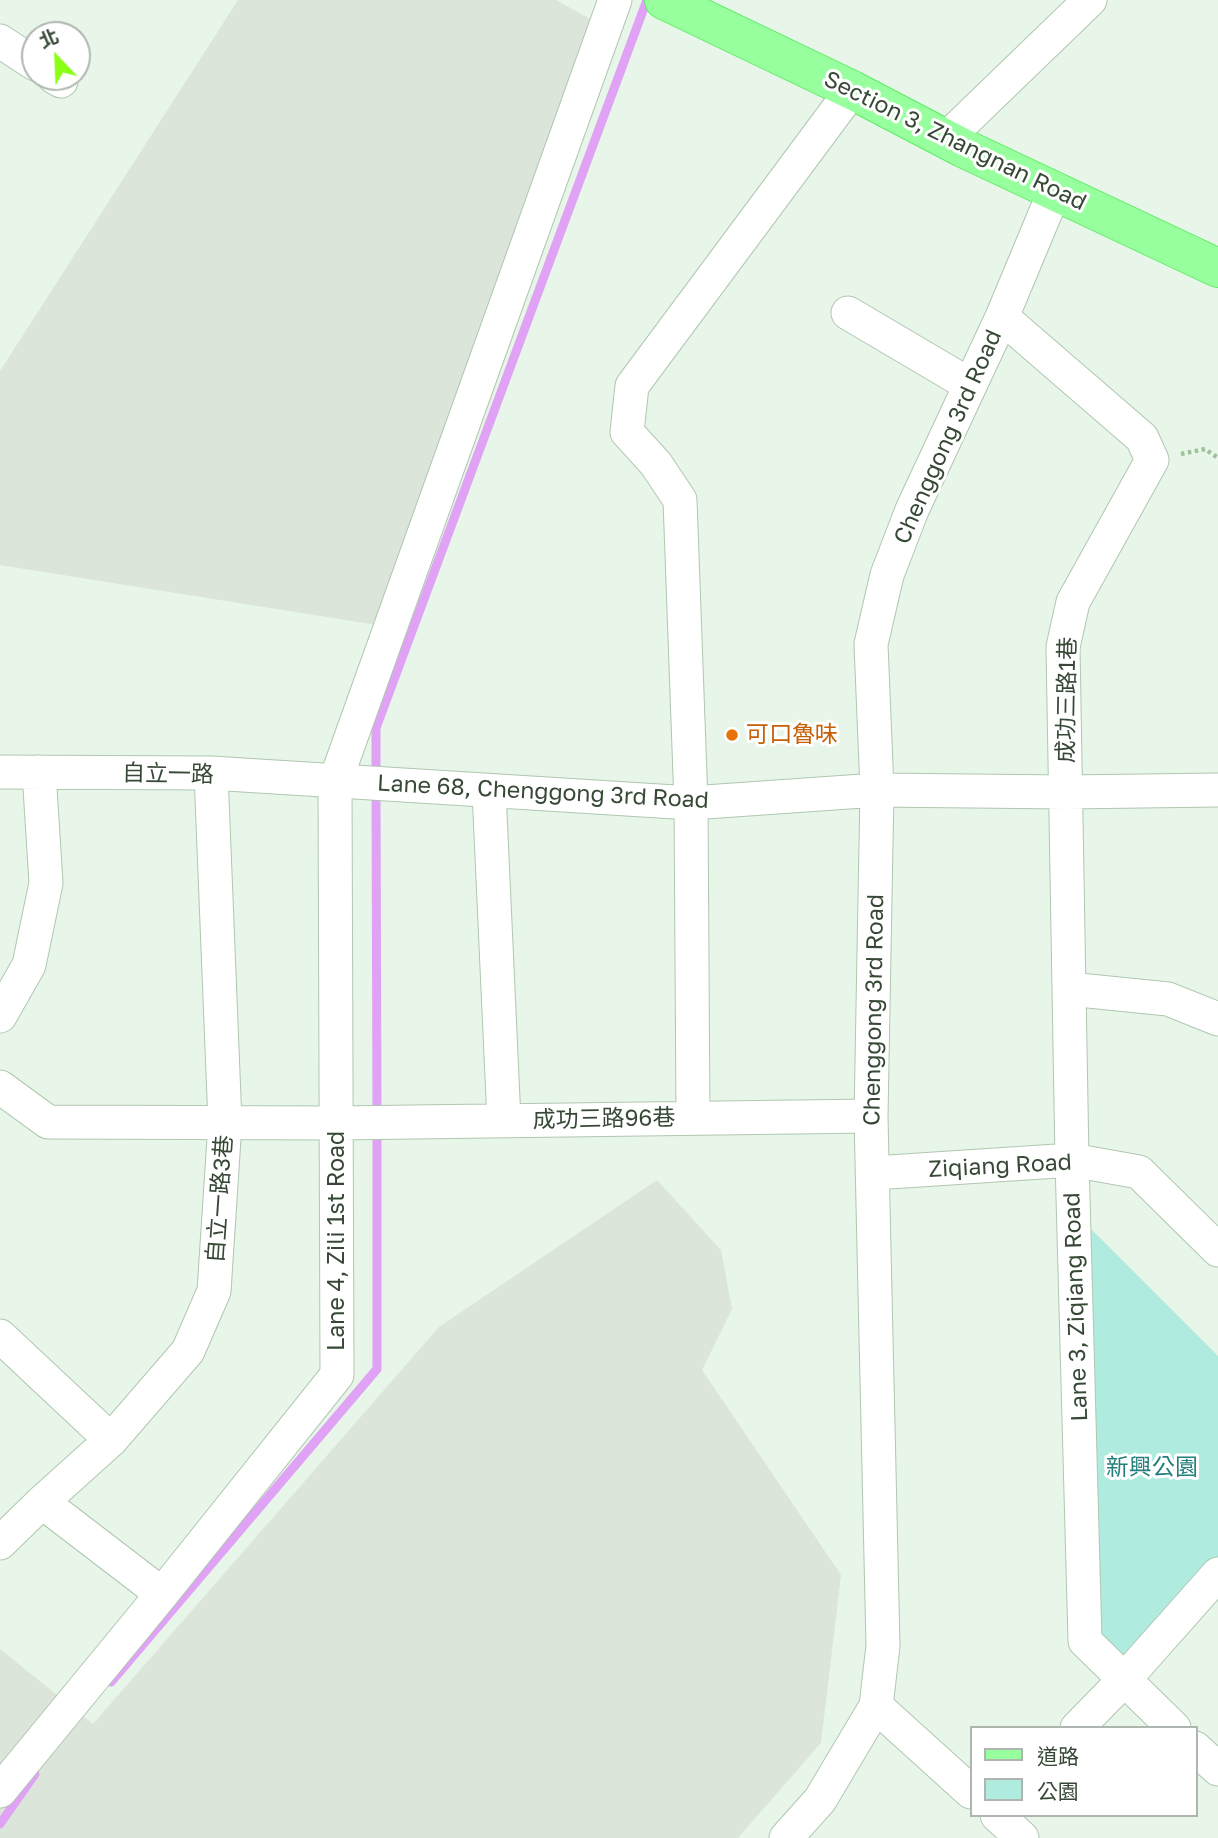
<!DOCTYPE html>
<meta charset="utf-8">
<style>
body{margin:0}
#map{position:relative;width:1218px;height:1838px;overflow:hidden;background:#e8f5e9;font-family:"Golos Text","Noto Sans TC",sans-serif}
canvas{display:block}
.legend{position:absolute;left:970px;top:1726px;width:228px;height:91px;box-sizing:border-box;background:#fff;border:2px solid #afb6af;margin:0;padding:9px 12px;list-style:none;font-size:21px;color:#374936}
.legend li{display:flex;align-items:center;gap:14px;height:35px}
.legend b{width:35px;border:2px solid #afb6af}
.north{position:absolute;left:21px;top:21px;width:70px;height:70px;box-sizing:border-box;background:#fff;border:2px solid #afb6af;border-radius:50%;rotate:337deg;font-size:19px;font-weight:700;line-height:28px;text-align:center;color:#374936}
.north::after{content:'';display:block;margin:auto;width:24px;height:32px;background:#8cff16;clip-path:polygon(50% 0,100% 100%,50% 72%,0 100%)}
</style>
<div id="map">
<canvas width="1218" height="1838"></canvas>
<ul class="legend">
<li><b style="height:9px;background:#98ff9e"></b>道路</li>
<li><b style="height:19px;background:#afecdf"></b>公園</li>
</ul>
<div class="north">北</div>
</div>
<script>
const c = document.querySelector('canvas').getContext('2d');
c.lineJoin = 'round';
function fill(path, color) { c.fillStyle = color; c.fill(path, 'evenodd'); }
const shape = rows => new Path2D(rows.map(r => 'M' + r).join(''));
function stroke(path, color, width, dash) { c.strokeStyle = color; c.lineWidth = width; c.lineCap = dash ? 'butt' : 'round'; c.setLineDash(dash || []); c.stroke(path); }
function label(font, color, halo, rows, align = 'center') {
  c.font = font + ' "Golos Text","Noto Sans TC",sans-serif'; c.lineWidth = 6; c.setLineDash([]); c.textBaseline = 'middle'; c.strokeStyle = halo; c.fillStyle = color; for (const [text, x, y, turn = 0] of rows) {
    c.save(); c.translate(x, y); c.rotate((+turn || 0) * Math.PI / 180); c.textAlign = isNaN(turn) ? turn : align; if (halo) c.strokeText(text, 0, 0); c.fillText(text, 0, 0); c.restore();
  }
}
const industrial = shape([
 [238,0,556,0,592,20,377,625,0,565,0,371],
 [657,1180,721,1250,732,1309,702,1370,841,1575,821,1743,738,1838,0,1838,0,1649,93,1724,439,1327]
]);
const green = shape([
 [1085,1223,1218,1356,1218,1562,1123,1670,1090,1638]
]);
const stream = shape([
 [376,775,376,728,647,0],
 [376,789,377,1115],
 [111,1682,377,1369,377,1129],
 [0,1824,35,1774]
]);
const path = shape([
 [1181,454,1205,449,1218,458]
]);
const minor = shape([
 [0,41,35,64],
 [54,77,61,81],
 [946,139,1090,0],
 [848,313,970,385],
 [1002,317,1142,438,1152,460,1073,602,1063,647,1072,1160,1085,1641,1174,1728],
 [0,772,211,773,691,803,877,790,1066,792,1218,790],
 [489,791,504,1121],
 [1069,989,1168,999,1218,1019],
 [0,1016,29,965,46,883,39,772],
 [0,1087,48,1122,337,1123,871,1116],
 [693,1118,691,803,680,500,656,464,627,432,632,386,852,90],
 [874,1173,1072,1160,1139,1172,1218,1250],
 [0,1336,111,1440],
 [42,1502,162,1594],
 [0,1543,42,1502,111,1440,188,1351,214,1291,225,1123,211,773],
 [876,1706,971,1792],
 [1077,1728,1123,1681,1218,1574],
 [1195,1748,1218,1769],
 [0,1791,162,1594,337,1375,335,782,615,0],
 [997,1815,1022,1838],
 [786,1838,820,1800,876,1706,883,1646,871,1116,877,790,871,644,887,575,912,510,1002,317,1055,190]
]);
const major = shape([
 [664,0,852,90,963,148,1218,268]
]);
const markers = [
 [732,735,7,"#e8710a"]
];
const streetNames = [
 ["Section 3, Zhangnan Road",955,141,26],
 ["Chenggong 3rd Road",948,437,-66],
 ["成功三路1巷",1067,700,-89],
 ["自立一路",168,774,1],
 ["Lane 68, Chenggong 3rd Road",543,792,3],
 ["Chenggong 3rd Road",874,1010,-89],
 ["成功三路96巷",604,1119,-1],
 ["Ziqiang Road",1000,1166,-3],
 ["自立一路3巷",220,1199,-86],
 ["Lane 4, Zili 1st Road",337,1241,-90],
 ["Lane 3, Ziqiang Road",1076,1307,-92]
];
const foodNames = [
 ["可口魯味",746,735]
];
const parkNames = [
 ["新興公園",1152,1468]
];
fill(industrial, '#dbe5da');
fill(green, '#afecdf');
stroke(stream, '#e0a2f5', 9);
stroke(minor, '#b0c7b0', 35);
stroke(major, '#60eb67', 40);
stroke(path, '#9bc49b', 4.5, [3.5, 3.5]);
stroke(minor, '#fff', 33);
stroke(major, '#98ff9e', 38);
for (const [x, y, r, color] of markers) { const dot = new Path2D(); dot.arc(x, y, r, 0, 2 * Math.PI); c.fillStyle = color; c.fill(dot); stroke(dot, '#fff', 2.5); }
label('23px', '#374936', '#fff', streetNames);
label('23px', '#c56008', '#fff', foodNames, 'left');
label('23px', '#257f7c', '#fff', parkNames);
</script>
